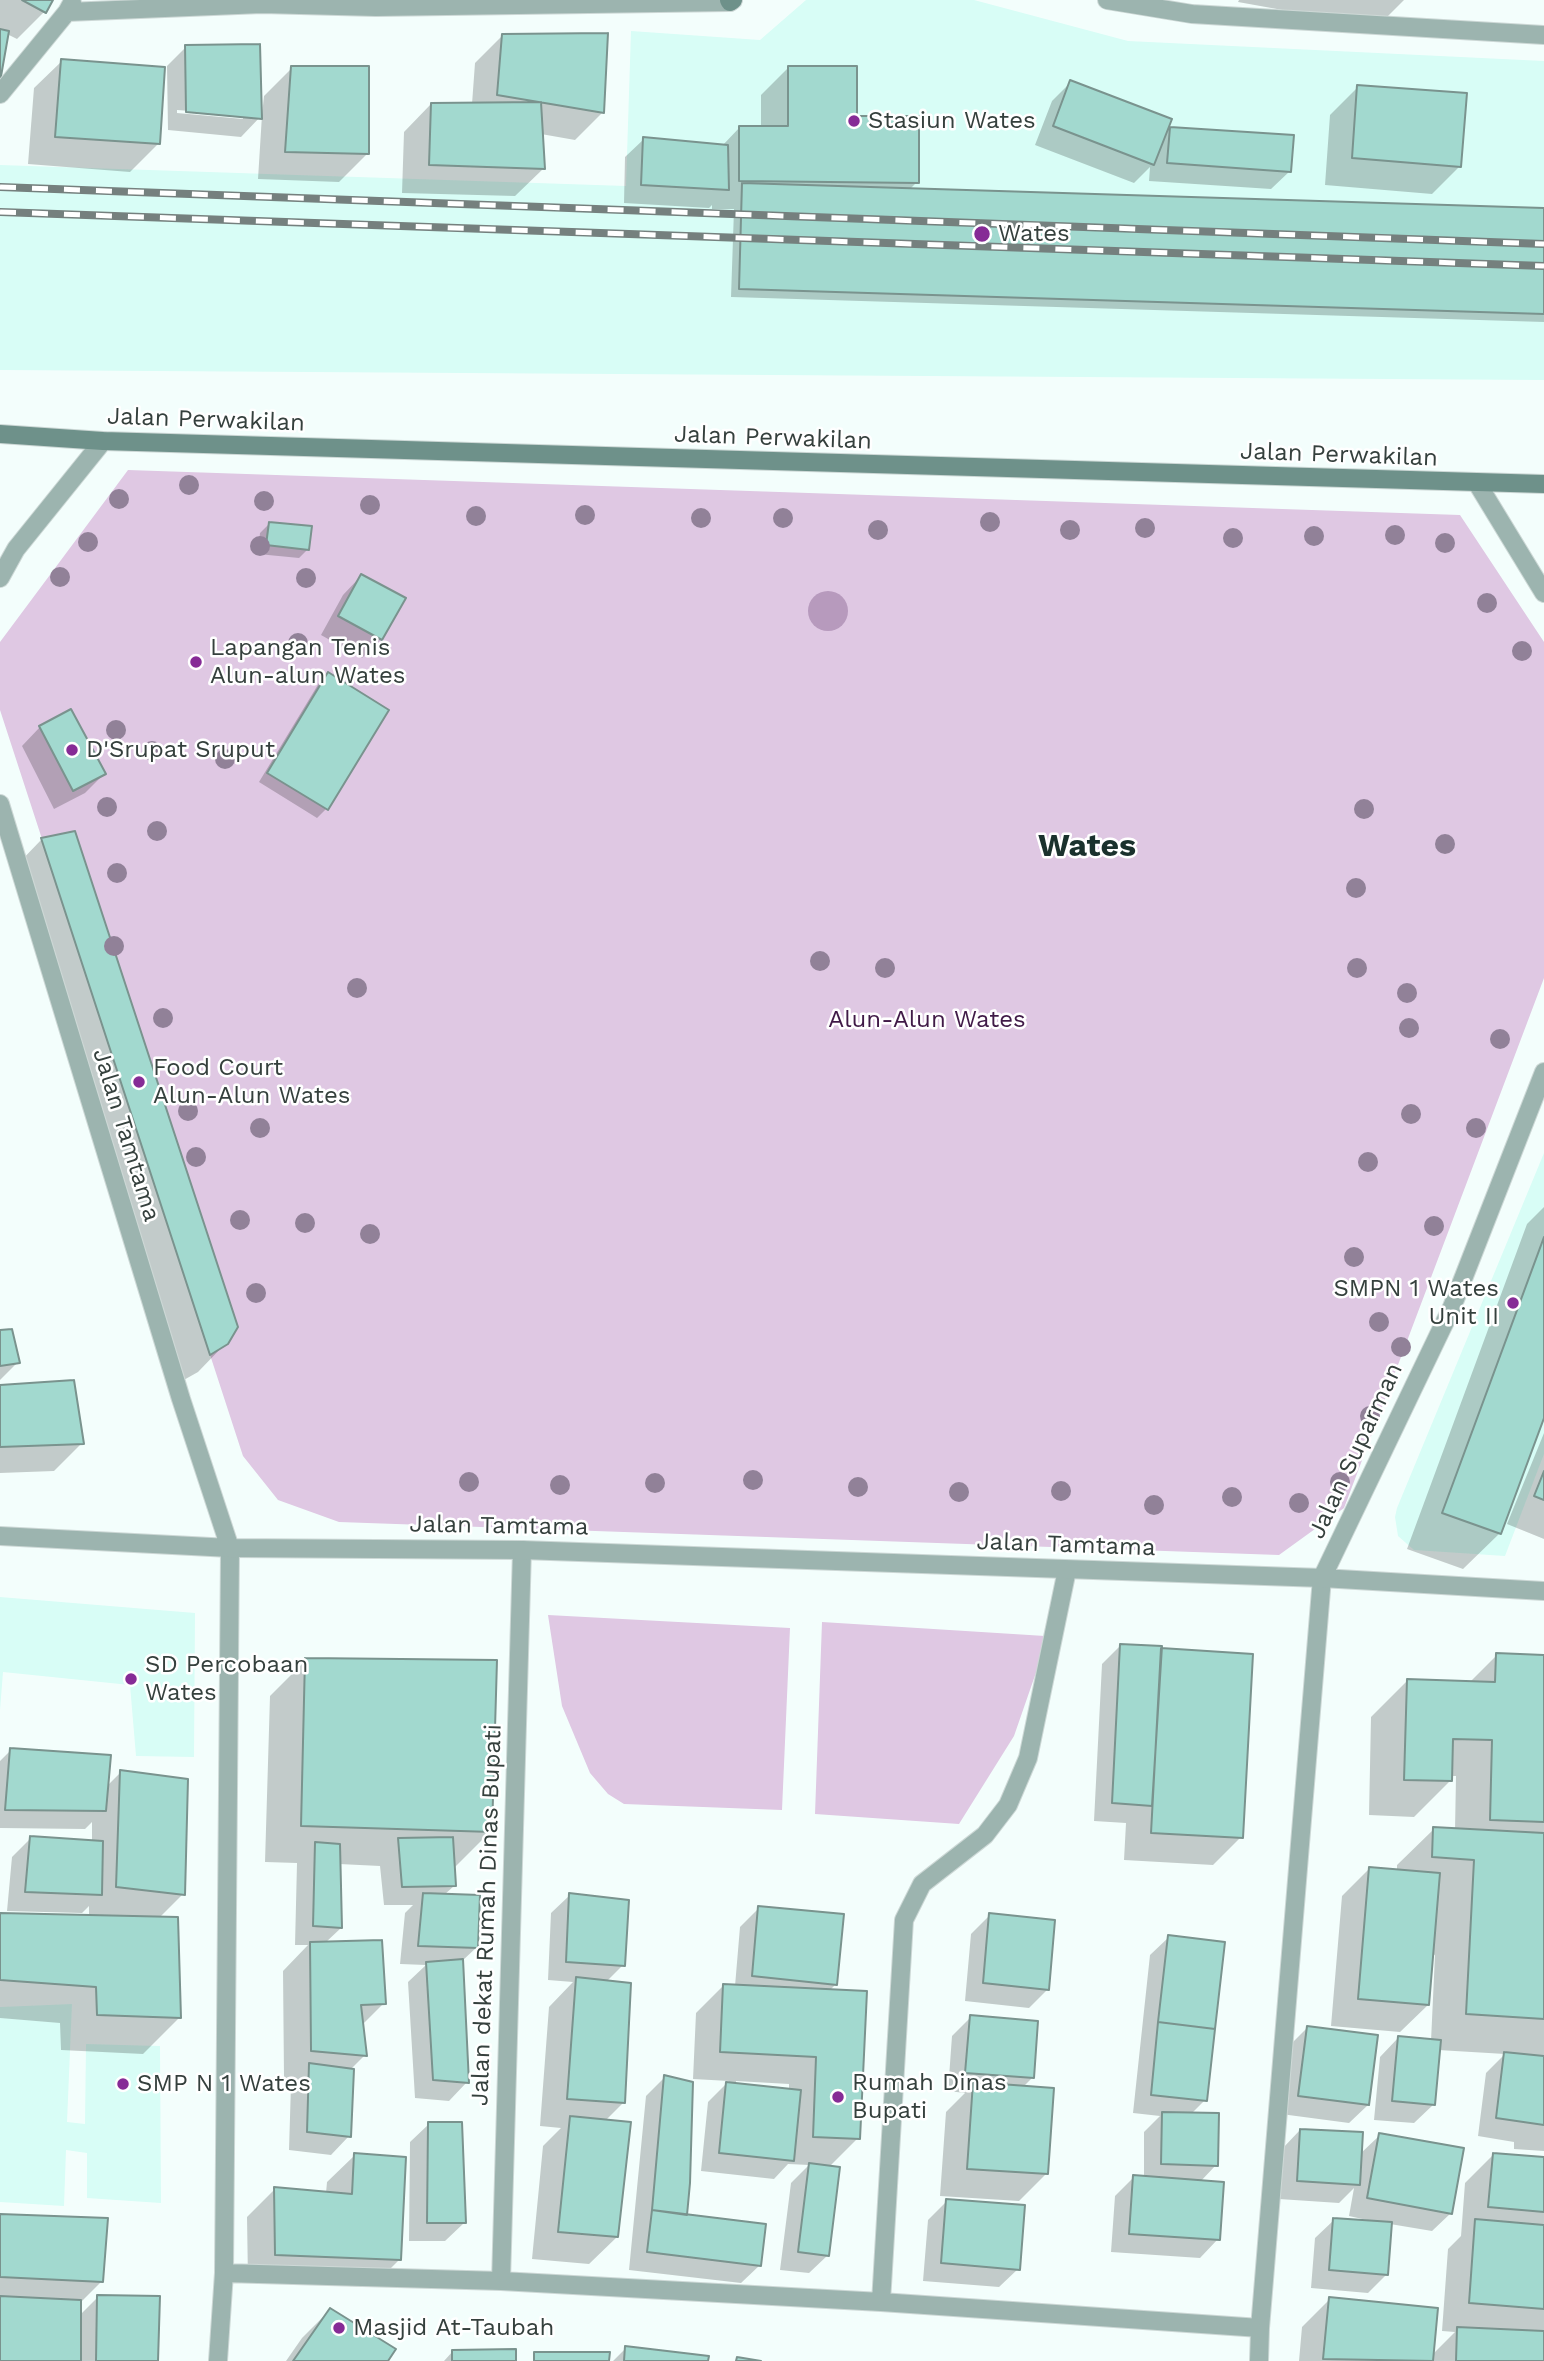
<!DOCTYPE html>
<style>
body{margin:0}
canvas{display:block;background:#f3fefc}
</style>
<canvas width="1544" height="2361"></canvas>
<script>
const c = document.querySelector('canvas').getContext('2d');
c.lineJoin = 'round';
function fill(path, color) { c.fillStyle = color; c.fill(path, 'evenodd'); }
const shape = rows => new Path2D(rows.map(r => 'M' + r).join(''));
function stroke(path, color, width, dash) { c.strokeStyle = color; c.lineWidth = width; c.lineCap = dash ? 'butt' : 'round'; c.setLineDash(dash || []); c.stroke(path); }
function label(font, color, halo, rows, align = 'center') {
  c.font = font + ' "Work Sans",sans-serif'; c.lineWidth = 5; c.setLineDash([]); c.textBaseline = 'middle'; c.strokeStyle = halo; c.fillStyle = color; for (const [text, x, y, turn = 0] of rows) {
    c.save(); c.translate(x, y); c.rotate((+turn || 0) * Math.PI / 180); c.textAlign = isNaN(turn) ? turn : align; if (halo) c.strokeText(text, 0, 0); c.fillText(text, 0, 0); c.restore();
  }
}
const built = shape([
 [806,0,974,0,1128,41,1544,61,1544,380,0,370,0,165,626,186,631,31,760,40],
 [1544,1153,1544,1454,1505,1556,1414,1550,1398,1536,1395,1517,1397,1508],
 [0,1597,195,1613,194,1757,136,1756,130,1685,3,1672,0,1710],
 [72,2004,67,2122,85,2124,86,2044,160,2046,161,2203,87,2198,87,2153,66,2150,64,2206,0,2202,0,2007]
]);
const green = shape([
 [128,470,1460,515,1544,642,1544,978,1344,1508,1279,1555,339,1522,278,1500,243,1456,0,710,0,642],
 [548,1615,790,1628,782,1810,624,1804,608,1794,590,1773,562,1706],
 [822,1622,1045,1636,1040,1661,1014,1736,959,1824,815,1814]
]);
const water = shape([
 '808 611a20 20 0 1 1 40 0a20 20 0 1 1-40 0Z'
]);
const shadow = shape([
 [0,0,51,0,45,11,17,39,7,34,0,72],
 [1239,0,1404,0,1377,27,1238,2],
 [503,35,603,112,575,140,541,134,543,169,515,196,402,193,404,132,431,104,472,104,475,63],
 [186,47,260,115,262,115,264,96,292,68,367,154,339,182,258,179,262,115,241,137,168,130,167,66],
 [177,110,243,115,243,119,177,113],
 [62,61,158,144,130,172,28,164,34,88],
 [789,67,855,117,917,182,909,190,1544,209,1544,322,731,297,734,209,712,209,712,205,709,208,624,203,625,157,644,139,722,146,740,127,761,128,761,95],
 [1071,82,1165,134,1170,128,1290,171,1271,189,1149,181,1150,167,1134,183,1035,145,1052,101],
 [1358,87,1460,166,1432,194,1325,185,1330,115],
 [269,524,308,549,299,558,258,554,260,533],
 [361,576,381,639,362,658,321,635,343,595],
 [328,675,386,710,326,809,317,818,259,782,319,683],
 [40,727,104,774,85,793,54,809,22,746],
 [42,839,226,1343,198,1372,182,1381,15,867],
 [1544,1207,1544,1413,1500,1533,1463,1569,1407,1549,1527,1224],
 [0,1332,18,1362,0,1380],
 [0,1387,82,1443,54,1471,0,1473],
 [1544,1433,1544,1539,1507,1524],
 [1121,1645,1241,1837,1213,1865,1124,1860,1126,1823,1094,1821,1102,1664],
 [1497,1655,1544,1656,1544,1832,1541,1835,1544,1835,1544,2151,1514,2149,1514,2142,1478,2136,1486,2073,1505,2054,1438,2050,1433,2105,1414,2123,1374,2120,1380,2057,1398,2038,1431,2041,1435,1955,1432,1954,1428,2005,1400,2032,1331,2026,1342,1896,1370,1868,1397,1871,1397,1865,1434,1829,1455,1830,1456,1776,1450,1776,1450,1781,1414,1817,1369,1815,1371,1717,1407,1681,1469,1683],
 [306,1660,490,1832,453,1869,454,1886,444,1895,477,1947,461,1962,467,2082,449,2101,415,2098,408,1982,426,1965,400,1964,405,1913,413,1905,384,1905,380,1866,339,1864,341,1928,325,1943,384,2003,362,2025,365,2055,349,2071,349,2136,331,2155,289,2150,291,2084,296,2079,284,2078,283,1971,308,1945,295,1945,297,1863,265,1862,270,1696],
 [11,1750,106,1787,121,1772,183,1894,158,1919,179,2018,143,2054,61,2050,60,2023,0,2018,0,1915,89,1917,89,1906,82,1913,7,1911,12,1857,31,1838,92,1842,92,1822,85,1829,0,1828,0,1761],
 [570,1895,623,1965,606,1982,623,2103,605,2121,617,2237,589,2264,532,2259,543,2146,561,2128,540,2126,549,2007,573,1982,548,1980,551,1913],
 [759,1908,836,1984,829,1991,858,2138,829,2167,828,2255,809,2273,780,2270,791,2183,809,2165,788,2164,774,2179,701,2171,708,2102,729,2081,693,2079,696,2013,724,1985,735,1986,740,1927],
 [736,2081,789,2084,789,2090,736,2084],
 [990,1915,1048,1989,1029,2008,965,2001,971,1934],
 [1169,1937,1205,2100,1191,2114,1216,2165,1200,2182,1218,2239,1200,2258,1111,2252,1115,2196,1134,2177,1144,2178,1144,2132,1160,2116,1133,2113,1150,1955],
 [971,2017,1032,2078,1022,2088,1047,2173,1019,2201,940,2196,946,2112,965,2093,948,2091,952,2036],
 [1308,2027,1368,2105,1349,2123,1281,2114,1289,2046],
 [665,2077,685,2216,760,2265,741,2283,629,2270,646,2096],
 [429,2124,464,2223,445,2241,409,2241,410,2142],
 [1300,2130,1360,2154,1380,2135,1451,2213,1432,2231,1390,2224,1387,2274,1368,2293,1311,2288,1315,2238,1334,2220,1366,2222,1367,2220,1349,2216,1354,2188,1339,2203,1279,2199,1282,2149],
 [355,2155,400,2259,372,2287,248,2282,247,2217,275,2189,326,2193,327,2182],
 [1493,2155,1544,2159,1544,2361,1299,2361,1302,2327,1330,2299,1432,2355,1455,2332,1442,2331,1448,2249,1461,2236,1465,2183],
 [947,2201,1018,2269,999,2287,923,2281,928,2220],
 [0,2216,102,2281,80,2303,80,2315,98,2297,156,2361,0,2361],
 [330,2310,386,2361,286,2361,302,2338],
 [626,2348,706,2361,613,2361],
 [453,2351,514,2361,444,2361]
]);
const building = shape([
 [22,0,53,0,46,13,22,0],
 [0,29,9,31,0,82,0,29],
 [608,33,604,113,497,95,502,34,608,33],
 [260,44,262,119,186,112,185,45,260,44],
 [61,59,165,67,160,144,55,137,61,59],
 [291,66,369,66,369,154,285,152,291,66],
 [788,66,857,66,857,116,919,116,919,183,739,181,739,126,788,126,788,66],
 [1070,80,1172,119,1154,165,1053,126,1070,80],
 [1357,85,1467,93,1461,167,1352,158,1357,85],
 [541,102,545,169,429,165,431,103,541,102],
 [1170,127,1294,135,1291,172,1167,163,1170,127],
 [643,137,728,145,729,190,641,185,643,137],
 [742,183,1544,208,1544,314,739,289,742,183],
 [269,522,312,526,309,550,266,545,269,522],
 [361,574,406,598,382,640,338,616,361,574],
 [328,672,389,710,328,810,267,773,328,672],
 [71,709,106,774,73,791,39,726,71,709],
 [75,831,238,1327,228,1344,210,1355,41,838,75,831],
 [1544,1237,1544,1418,1501,1534,1442,1513,1544,1237],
 [12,1329,20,1363,0,1366,0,1330,12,1329],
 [74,1380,84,1444,0,1447,0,1385,74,1380],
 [1544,1471,1544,1500,1534,1496,1544,1471],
 [1120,1644,1162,1646,1152,1806,1112,1803,1120,1644],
 [1161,1648,1253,1654,1243,1838,1151,1833,1161,1648],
 [1496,1653,1544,1655,1544,1822,1490,1820,1492,1740,1453,1739,1452,1781,1404,1780,1407,1679,1495,1682,1496,1653],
 [305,1658,497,1660,492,1832,301,1826,305,1658],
 [10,1748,111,1755,106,1811,5,1810,10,1748],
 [120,1770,188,1779,185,1895,116,1887,120,1770],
 [1433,1827,1544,1833,1544,2019,1466,2014,1474,1860,1432,1857,1433,1827],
 [30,1836,103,1841,102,1895,25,1892,30,1836],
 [453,1837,456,1886,402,1887,398,1838,453,1837],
 [315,1842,340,1844,342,1928,313,1926,315,1842],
 [1369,1867,1440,1873,1429,2005,1358,1999,1369,1867],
 [423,1893,480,1895,478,1948,418,1946,423,1893],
 [569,1893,629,1900,625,1966,566,1962,569,1893],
 [758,1906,844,1914,837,1985,752,1976,758,1906],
 [0,1913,178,1917,181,2018,97,2015,96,1987,0,1980,0,1913],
 [989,1913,1055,1920,1049,1990,983,1983,989,1913],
 [1168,1935,1225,1942,1215,2029,1158,2022,1168,1935],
 [382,1940,386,2004,361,2005,367,2056,311,2051,310,1942,382,1940],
 [463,1959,469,2083,433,2080,426,1962,463,1959],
 [576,1977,631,1983,625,2103,567,2099,576,1977],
 [723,1984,867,1991,860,2139,813,2137,816,2057,720,2052,723,1984],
 [970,2015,1038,2021,1034,2078,965,2073,970,2015],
 [1158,2022,1215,2029,1207,2101,1151,2095,1158,2022],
 [1307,2026,1378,2035,1369,2105,1298,2096,1307,2026],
 [1398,2036,1441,2040,1435,2105,1392,2101,1398,2036],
 [1504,2052,1544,2056,1544,2125,1496,2118,1504,2052],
 [309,2063,354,2069,351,2137,307,2132,309,2063],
 [664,2075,693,2082,690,2183,687,2215,652,2210,664,2075],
 [726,2082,801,2090,794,2161,719,2153,726,2082],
 [973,2082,1054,2088,1048,2174,967,2169,973,2082],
 [1162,2112,1219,2113,1218,2166,1161,2164,1162,2112],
 [570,2116,631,2122,618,2237,558,2232,570,2116],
 [428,2122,462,2122,466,2223,427,2223,428,2122],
 [1300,2129,1363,2132,1360,2185,1297,2181,1300,2129],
 [1379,2133,1464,2148,1452,2214,1367,2198,1379,2133],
 [354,2153,406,2157,401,2260,275,2255,274,2187,352,2194,354,2153],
 [1493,2153,1544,2157,1544,2212,1488,2207,1493,2153],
 [809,2163,840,2167,829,2256,798,2252,809,2163],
 [1133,2175,1224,2182,1220,2240,1129,2234,1133,2175],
 [946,2199,1025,2205,1020,2270,941,2263,946,2199],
 [652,2210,766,2224,761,2266,647,2252,652,2210],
 [0,2214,108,2218,103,2282,0,2277,0,2214],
 [1333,2218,1392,2222,1388,2275,1329,2270,1333,2218],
 [1475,2219,1544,2225,1544,2309,1469,2303,1475,2219],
 [97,2295,160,2296,158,2361,96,2361,97,2295],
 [0,2296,81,2300,81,2361,0,2361,0,2296],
 [1329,2297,1438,2308,1433,2361,1323,2359,1329,2297],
 [330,2308,396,2349,388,2361,293,2361,330,2308],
 [1457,2327,1544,2331,1544,2361,1456,2361,1457,2327],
 [625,2346,709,2356,708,2361,624,2361,625,2346],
 [516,2349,516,2361,452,2361,452,2350,516,2349],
 [534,2352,610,2352,609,2361,534,2361,534,2352],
 [737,2357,761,2361,736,2361,737,2357]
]);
const minor = shape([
 [1107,0,1192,14,1544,35],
 [67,12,262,4,376,7,730,2],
 [0,94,67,12,72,3],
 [224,2273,501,2281,881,2302,1260,2328],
 [501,2281,522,1550],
 [881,2302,904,1920,922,1884,985,1835,1008,1805,1028,1758,1067,1570],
 [218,2361,224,2273,230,1548],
 [1259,2361,1260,2328,1322,1578]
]);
const tertiary = shape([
 [1477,483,1544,593],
 [0,578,16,549,103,441],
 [0,804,181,1399,230,1548,522,1550,1322,1578,1544,1591],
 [0,1536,230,1548],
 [1322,1578,1452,1307,1544,1072]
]);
const secondary = shape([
 [729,0,730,2,733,0],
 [0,434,103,441,1544,484]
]);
const rail = shape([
 [0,187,1544,244],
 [0,212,1544,266]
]);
const trees = [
 [189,485],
 [119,499],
 [264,501],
 [370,505],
 [585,515],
 [476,516],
 [701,518],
 [783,518],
 [990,522],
 [1145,528],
 [878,530],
 [1070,530],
 [1395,535],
 [1314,536],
 [1233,538],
 [88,542],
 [1445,543],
 [260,546],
 [60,577],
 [306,578],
 [1487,603],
 [298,643],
 [1522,651],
 [116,730],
 [152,751],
 [225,759],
 [107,807],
 [1364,809],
 [157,831],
 [1445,844],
 [117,873],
 [1356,888],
 [114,946],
 [820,961],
 [885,968],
 [1357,968],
 [357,988],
 [1407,993],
 [163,1018],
 [1409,1028],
 [1500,1039],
 [188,1111],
 [1411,1114],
 [260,1128],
 [1476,1128],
 [196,1157],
 [1368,1162],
 [240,1220],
 [305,1223],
 [1434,1226],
 [370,1234],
 [1354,1257],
 [256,1293],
 [1379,1322],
 [1401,1347],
 [1370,1416],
 [753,1480],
 [469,1482],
 [1340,1482],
 [655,1483],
 [560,1485],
 [858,1487],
 [1061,1491],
 [959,1492],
 [1232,1497],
 [1299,1503],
 [1154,1505]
];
const markers = [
 [854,121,7,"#862b96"],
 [982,234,9,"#862b96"],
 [196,662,7,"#862b96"],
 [72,750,7,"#862b96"],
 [139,1082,7,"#862b96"],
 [1513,1303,7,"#862b96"],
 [131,1679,7,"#862b96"],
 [123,2084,7,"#862b96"],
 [838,2097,7,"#862b96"],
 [339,2328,7,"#862b96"]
];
const poiNames = [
 ["Stasiun Wates",868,121],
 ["Wates",998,234],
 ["Lapangan Tenis",210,648],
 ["Alun-alun Wates",210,676],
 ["D'Srupat Sruput",86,750],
 ["Food Court",153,1068],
 ["Alun-Alun Wates",153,1096],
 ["SMPN 1 Wates",1499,1289,"right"],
 ["Unit II",1499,1317,"right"],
 ["SD Percobaan",145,1665],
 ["Wates",145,1693],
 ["Rumah Dinas",852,2083],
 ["Bupati",852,2111],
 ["SMP N 1 Wates",137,2084],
 ["Masjid At-Taubah",353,2328]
];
const streetNames = [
 ["Jalan Perwakilan",206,420,2],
 ["Jalan Perwakilan",773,438,2],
 ["Jalan Perwakilan",1339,455,2],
 ["Jalan Tamtama",126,1135,73],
 ["Jalan Suparman",1356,1451,-65],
 ["Jalan Tamtama",499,1526,1],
 ["Jalan Tamtama",1066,1545,2],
 ["Jalan dekat Rumah Dinas Bupati",487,1915,-88]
];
const parkNames = [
 ["Alun-Alun Wates",927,1020]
];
const districtNames = [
 ["Wates",1087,847]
];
fill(built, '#d8fdf6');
fill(green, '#dfc8e3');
fill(water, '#b79abd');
fill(shadow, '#0003');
fill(building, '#a2d9cf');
stroke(building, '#7a938e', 2);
stroke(minor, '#cdd8d6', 20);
stroke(tertiary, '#cdd8d6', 20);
stroke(secondary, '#cdd8d6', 20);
stroke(minor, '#9cb4af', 18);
stroke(tertiary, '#9cb4af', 18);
stroke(secondary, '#6e918a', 18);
stroke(rail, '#75807e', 8);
stroke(rail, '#fff', 5, [16]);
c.fillStyle = '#918198';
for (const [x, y] of trees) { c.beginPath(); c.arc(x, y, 10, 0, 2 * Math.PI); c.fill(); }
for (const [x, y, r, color] of markers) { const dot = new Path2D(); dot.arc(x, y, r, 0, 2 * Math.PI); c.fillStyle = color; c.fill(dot); stroke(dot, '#fff', 2.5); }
label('24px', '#35403d', '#fff', poiNames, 'left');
label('24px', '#35403d', '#fff', streetNames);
label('24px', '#401a47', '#fff', parkNames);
label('bold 32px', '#1a312d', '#fff', districtNames);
</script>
